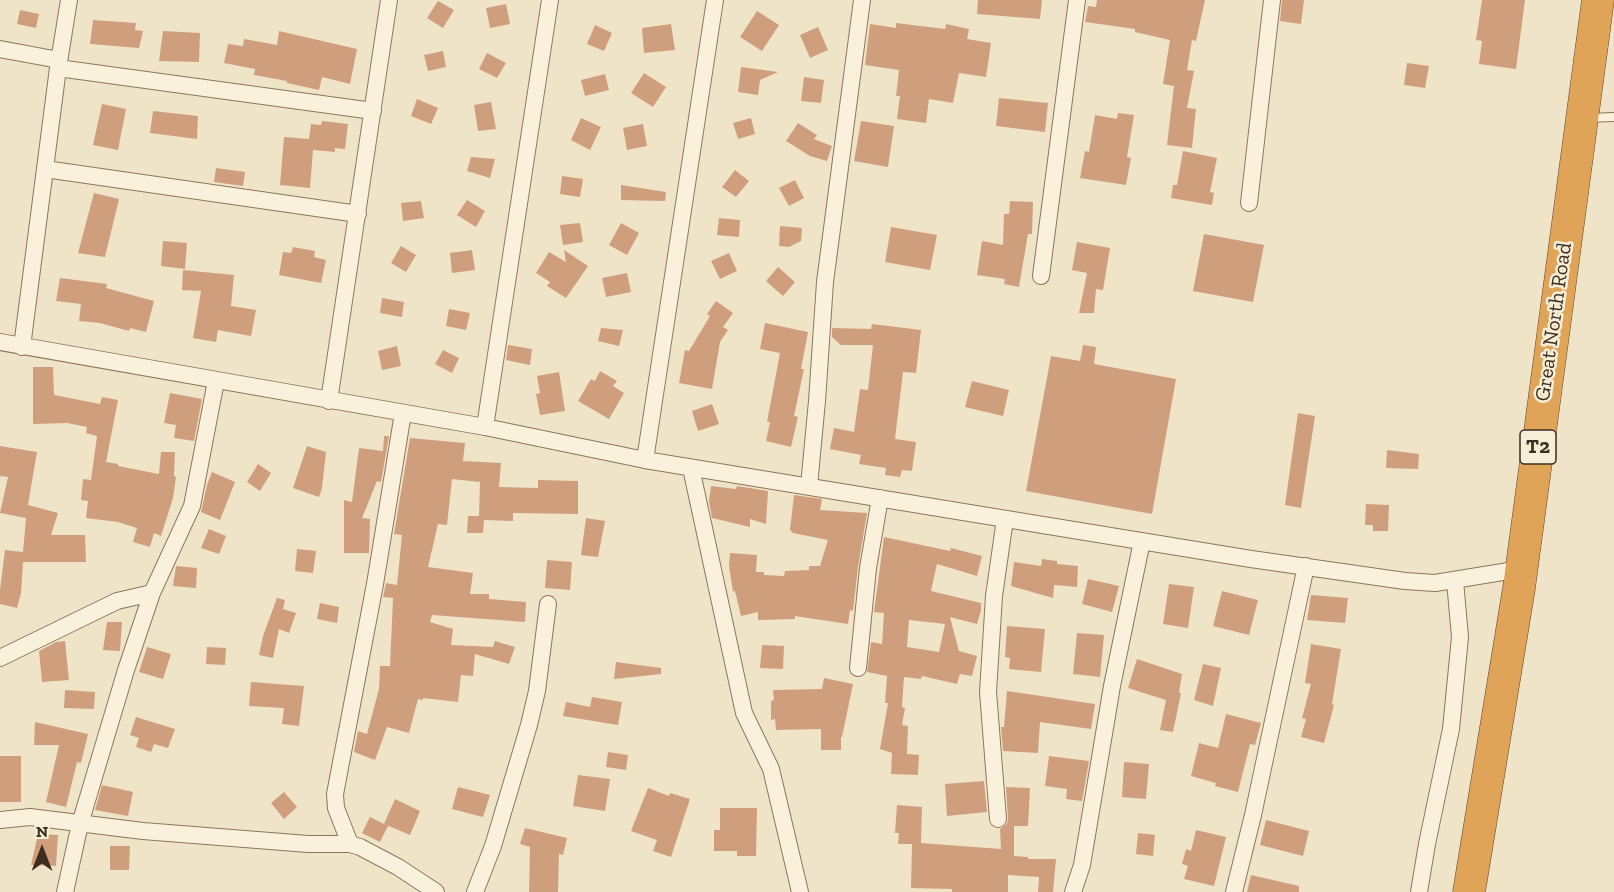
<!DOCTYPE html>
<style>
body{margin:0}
#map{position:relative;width:1614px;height:892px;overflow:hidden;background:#f0e4c8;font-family:"Zilla Slab",serif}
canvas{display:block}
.north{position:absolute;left:12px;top:820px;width:60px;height:60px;-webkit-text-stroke:4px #f7eed8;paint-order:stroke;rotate:0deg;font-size:16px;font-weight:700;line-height:24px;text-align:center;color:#3d2e20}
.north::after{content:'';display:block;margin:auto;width:21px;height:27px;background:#3d2e20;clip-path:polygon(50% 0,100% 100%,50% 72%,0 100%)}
</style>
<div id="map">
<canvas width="1614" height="892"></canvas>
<div class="north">N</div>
</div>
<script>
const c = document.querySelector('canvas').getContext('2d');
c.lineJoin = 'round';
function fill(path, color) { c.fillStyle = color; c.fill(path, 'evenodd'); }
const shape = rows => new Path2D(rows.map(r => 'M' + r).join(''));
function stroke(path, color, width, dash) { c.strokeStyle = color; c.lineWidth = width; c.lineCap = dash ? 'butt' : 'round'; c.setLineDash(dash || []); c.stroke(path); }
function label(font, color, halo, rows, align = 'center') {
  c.font = font + ' "Zilla Slab",serif'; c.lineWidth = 5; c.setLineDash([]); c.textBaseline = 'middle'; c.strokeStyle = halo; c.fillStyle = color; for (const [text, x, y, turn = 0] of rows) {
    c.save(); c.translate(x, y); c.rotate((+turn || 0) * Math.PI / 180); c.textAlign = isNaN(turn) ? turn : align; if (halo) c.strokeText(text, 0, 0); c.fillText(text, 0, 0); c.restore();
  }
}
const building = shape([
 [978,0,1042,0,1040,19,977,14],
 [1097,0,1205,0,1196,41,1192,40,1187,70,1194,71,1187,108,1196,109,1192,148,1167,145,1174,86,1163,84,1170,40,1135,32,1135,29,1085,22,1088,6,1096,7],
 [1282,0,1304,0,1301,24,1280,21],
 [1482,0,1525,0,1516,69,1479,64,1482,41,1476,40],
 [438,1,454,10,443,28,427,18],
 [506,4,510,24,490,28,486,8],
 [20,10,39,14,36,28,17,24],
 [757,11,779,25,762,51,740,37],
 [93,20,136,23,135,30,143,31,139,48,90,44],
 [896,23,945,29,946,24,969,29,967,39,991,43,986,77,959,73,953,103,929,99,926,123,897,119,900,96,896,96,899,70,865,65,870,24,896,28],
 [671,24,675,50,644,53,642,28],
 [595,25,612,33,604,51,587,44],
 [818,27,828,50,810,58,800,35],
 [163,31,200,33,199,62,159,61],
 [279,31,357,49,350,84,322,77,319,90,287,83,287,81,254,75,255,69,224,63,228,44,243,46,244,39,277,45],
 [443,51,446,67,428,71,424,55],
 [487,53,506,63,497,78,479,69],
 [1407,63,1429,66,1425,88,1404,85],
 [741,67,778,72,760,80,758,95,738,92],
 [644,73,666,87,653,107,631,93],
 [605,74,609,90,585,96,581,80],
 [804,77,824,80,821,103,801,101],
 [999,98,1048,103,1045,132,996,126],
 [417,99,438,108,431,124,411,116],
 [491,102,496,129,478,131,474,105],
 [102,104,126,109,118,150,93,145],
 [153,111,198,116,197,139,150,133],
 [1118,113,1134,115,1127,157,1131,158,1126,185,1080,178,1085,151,1089,152,1095,115,1117,119],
 [581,118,601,127,590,150,571,140],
 [751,118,755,134,738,139,733,123],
 [322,121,348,124,345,149,335,148,335,152,313,150,310,188,280,185,284,137,309,139,311,124,321,125],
 [861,121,894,126,888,167,854,161],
 [798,123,817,135,814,139,832,146,827,161,810,156,786,141],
 [643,124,647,146,627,150,623,128],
 [1183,151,1217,158,1210,192,1214,193,1212,205,1171,198,1173,185,1177,185],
 [471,157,495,159,490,178,467,171],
 [216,168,245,172,243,186,214,182],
 [735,170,749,181,736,197,722,187],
 [562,176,583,179,580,197,560,194],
 [795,180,804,198,789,206,779,188],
 [621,185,666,192,665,201,621,200],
 [94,193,119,199,105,257,78,253],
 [467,200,485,211,476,227,457,215],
 [421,201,424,218,403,221,401,203],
 [1010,201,1033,202,1032,234,1028,234,1019,287,1004,284,1005,279,977,275,982,241,1003,245,1004,214,1009,214],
 [719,218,740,220,739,237,717,235],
 [580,223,583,242,563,245,560,225],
 [621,223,639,233,627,255,609,245],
 [780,226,802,228,801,241,789,247,779,246],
 [891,227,937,235,930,270,885,262],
 [1204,234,1264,245,1253,302,1193,291],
 [163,241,187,243,185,269,161,266],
 [1077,242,1110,248,1103,290,1096,289,1094,313,1079,313,1087,273,1072,270],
 [401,246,416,255,406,272,391,263],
 [293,247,315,251,314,257,326,260,321,283,279,275,283,252,291,253],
 [472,250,475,270,452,273,450,253],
 [564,250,588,266,566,298,547,286,550,282,536,273,549,252,566,262],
 [729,253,737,271,720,279,711,261],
 [778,267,795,282,783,296,766,281],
 [183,270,234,275,231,306,256,310,251,336,218,330,216,342,193,338,201,291,182,290],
 [627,273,631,292,606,297,602,278],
 [60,278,107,284,106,288,154,301,146,332,130,328,129,331,100,323,79,321,81,304,56,301],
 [382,298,404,302,402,317,380,313],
 [716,301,733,313,723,327,728,330,720,342,712,389,679,383,685,350,689,351,710,316,707,314],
 [449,309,470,313,466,330,446,326],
 [765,323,808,332,801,369,804,369,794,416,798,417,791,447,766,441,770,422,767,422,780,353,760,349],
 [872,324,921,330,916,373,903,372,895,439,916,442,912,471,902,470,900,477,885,475,886,468,859,464,861,455,830,449,834,428,854,432,860,389,868,390,873,345,841,345,832,337,832,328,871,329],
 [601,328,623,330,619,346,598,341],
 [508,345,532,349,530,365,506,360],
 [1083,345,1096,347,1094,364,1176,379,1152,514,1026,491,1051,356,1080,361],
 [397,346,401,366,382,370,378,351],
 [443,350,459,358,452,373,435,364],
 [33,367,53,367,54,395,100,404,102,397,118,400,106,462,118,464,118,466,159,474,161,452,175,452,174,476,176,477,173,498,161,536,154,533,150,547,133,542,137,528,118,522,86,518,88,501,81,500,83,479,91,480,97,436,86,433,87,427,67,423,33,424],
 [600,371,617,381,613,386,624,393,609,419,578,401,591,379,595,381],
 [559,372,565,411,540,415,536,394,540,393,537,376],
 [972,381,1009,390,1003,416,965,407],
 [170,393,202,399,194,441,174,438,176,425,164,423],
 [712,404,719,424,698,431,692,411],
 [1298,413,1315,416,1301,508,1285,505],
 [384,436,389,436,381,482,377,481,362,518,370,519,369,553,344,553,344,500,352,502,359,448,383,451],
 [410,438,465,443,463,461,501,463,499,487,538,488,538,480,578,481,578,514,513,513,513,521,484,520,483,533,467,533,468,516,479,516,480,482,452,479,447,525,438,524,428,567,473,573,470,594,489,594,489,599,526,602,525,622,432,615,430,622,453,629,451,645,493,647,495,641,515,647,509,664,475,654,473,676,461,675,458,702,423,698,423,700,418,699,409,733,387,727,375,760,354,752,358,731,367,734,379,689,380,666,390,666,393,598,383,597,386,583,397,585,402,535,394,534],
 [0,446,37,452,28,505,58,513,51,535,85,535,86,562,23,562,21,593,17,608,0,604,0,590,5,550,23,552,26,518,0,513,8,477,0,476],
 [307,446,326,452,322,488,319,497,293,488],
 [1387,450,1419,454,1418,469,1386,468],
 [258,464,271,473,260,491,247,482],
 [212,472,235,482,220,520,201,512,207,485],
 [711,486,736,489,737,486,768,491,766,524,750,519,750,527,712,518,709,501],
 [794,495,822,499,820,510,867,513,858,567,853,611,850,610,848,624,795,616,795,619,758,620,758,612,741,616,735,591,733,592,729,566,730,553,757,555,756,572,764,572,764,575,784,576,785,571,809,570,809,566,820,566,828,540,793,533,790,530],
 [1366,504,1389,505,1388,531,1373,531,1373,525,1365,525],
 [586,518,605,521,598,557,581,555],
 [209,529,226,536,219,554,201,548],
 [884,537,950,551,951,548,982,556,977,576,937,564,931,591,981,603,981,610,977,624,950,617,959,651,977,656,972,676,960,674,957,684,922,676,921,679,904,677,902,707,905,708,902,725,908,726,907,754,919,755,918,775,891,774,892,753,880,749,888,703,885,703,887,676,867,672,871,642,882,644,884,613,874,612],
 [909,620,945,624,939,652,907,647],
 [297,549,316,551,313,573,295,571],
 [1042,559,1057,561,1057,564,1078,566,1077,587,1054,585,1053,598,1011,586,1014,562,1041,566],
 [547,560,572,562,570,590,545,588],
 [176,566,197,568,196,588,173,586],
 [1088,579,1119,586,1112,612,1082,604],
 [1169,584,1194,587,1188,628,1163,624],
 [1222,591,1258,600,1249,635,1213,626],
 [1311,595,1348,598,1345,623,1307,620],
 [277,598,285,600,283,609,296,613,289,633,279,629,273,658,259,655,263,636],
 [320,603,339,607,337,623,317,619],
 [107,622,122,622,120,651,103,650],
 [1007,626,1045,629,1041,672,1009,669,1010,658,1005,657],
 [1077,633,1104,635,1100,677,1073,674],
 [65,641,69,680,42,682,39,651,56,642],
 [1311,644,1341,649,1332,704,1334,705,1324,743,1301,737,1306,719,1302,718,1311,684,1305,683],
 [762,645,784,646,783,669,760,668],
 [147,647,171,654,163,679,139,672],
 [207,647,226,648,225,665,206,664],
 [1137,659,1182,674,1179,693,1181,693,1173,732,1160,730,1166,700,1128,688],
 [616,662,661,668,661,674,614,679],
 [1203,664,1221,668,1213,706,1194,700],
 [824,678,853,684,842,737,841,737,841,750,821,750,821,729,776,730,775,719,771,720,771,701,774,700,773,690,822,689],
 [251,682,304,686,299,726,282,724,284,708,249,706],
 [65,690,95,692,94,709,64,708],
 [1007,691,1095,704,1091,729,1040,722,1038,753,1003,751,1001,727,1004,727],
 [592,697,622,702,618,725,563,716,566,702,590,707],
 [1226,714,1261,723,1255,745,1250,744,1238,792,1215,786,1216,783,1191,776,1199,743,1218,748],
 [136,717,175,729,168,748,154,744,151,752,136,747,139,738,130,735],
 [35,722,88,734,81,763,77,762,66,807,46,802,59,745,34,745],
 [608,752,628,755,626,770,606,767],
 [0,756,21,756,21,802,0,802],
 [1049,756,1089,761,1082,801,1066,799,1067,789,1045,786],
 [1124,762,1149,764,1146,799,1122,797],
 [578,775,610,779,605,811,573,806],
 [984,781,987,812,947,816,945,784],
 [102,785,133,792,128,816,95,810],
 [458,787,490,795,483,817,452,809],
 [1006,787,1030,788,1028,826,1014,826,1014,856,1028,857,1028,859,1056,859,1053,892,1038,892,1039,877,1008,875,1008,892,952,892,952,889,911,888,912,844,898,844,899,833,895,833,897,805,922,807,921,843,1001,849,1000,829,1007,824,1008,819],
 [648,788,669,796,670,793,690,799,671,857,653,851,657,840,631,831],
 [284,792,297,807,284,819,271,803],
 [395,799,420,811,410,835,384,824],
 [720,808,757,808,756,856,737,856,737,851,714,851,714,830,720,830],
 [370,817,388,826,380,842,362,833],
 [1266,820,1309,831,1303,856,1260,845],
 [525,828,567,838,563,855,559,854,558,892,529,892,530,847,520,844],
 [1196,830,1226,837,1214,886,1184,879,1188,866,1182,864,1186,849,1191,851],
 [1138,833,1155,835,1153,856,1136,854],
 [38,834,58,835,56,866,31,865],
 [110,846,130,846,129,870,110,870],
 [1251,875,1299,886,1299,892,1247,892]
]);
const lane = shape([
 [1587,118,1614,117]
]);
const street = shape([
 [0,49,59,60],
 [58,68,373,111],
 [45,169,358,214],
 [1249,203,1272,0],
 [1041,276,1077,0],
 [0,342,485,427,645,460,1251,559,1405,581,1435,583,1521,569],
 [22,347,58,68,69,0],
 [329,401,389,0],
 [485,427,550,0],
 [645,460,715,0],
 [691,468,744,713,771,769,800,892],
 [809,486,817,401,825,282,862,0],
 [0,658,117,601,152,593],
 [858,668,868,568,880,498],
 [998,819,988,692,994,596,1005,519],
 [0,820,30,817,143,831,308,844,350,844,360,847,398,867,436,892],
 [350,844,336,808,335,794,375,584,403,413],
 [65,892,80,824,126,670,152,593,192,506,216,381],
 [475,892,493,846,529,725,537,691,548,604],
 [1073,892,1082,865,1112,686,1142,541],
 [1234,892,1253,815,1306,566],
 [1419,892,1427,844,1451,729,1460,637,1455,581]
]);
const highway = shape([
 [1469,892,1519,588,1598,0]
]);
const shields = [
 [1538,447,36]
];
const shieldNames = [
 ["T2",1538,447]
];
const streetNames = [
 ["Great North Road",1554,322,-82]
];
fill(building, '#cf9f7d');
stroke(lane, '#8d765c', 10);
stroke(street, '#8d765c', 18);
stroke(highway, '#5b4430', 33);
stroke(lane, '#faf1dc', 8);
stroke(street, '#faf1dc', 16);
stroke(highway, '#e0a458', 32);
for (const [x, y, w] of shields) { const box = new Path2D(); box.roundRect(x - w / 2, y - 17, w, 34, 4.5); c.fillStyle = '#f7eed8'; c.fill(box); stroke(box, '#3d2e20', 1.5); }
label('bold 20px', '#3d2e20', null, shieldNames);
label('21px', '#3d2e20', '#f7eed8', streetNames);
</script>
